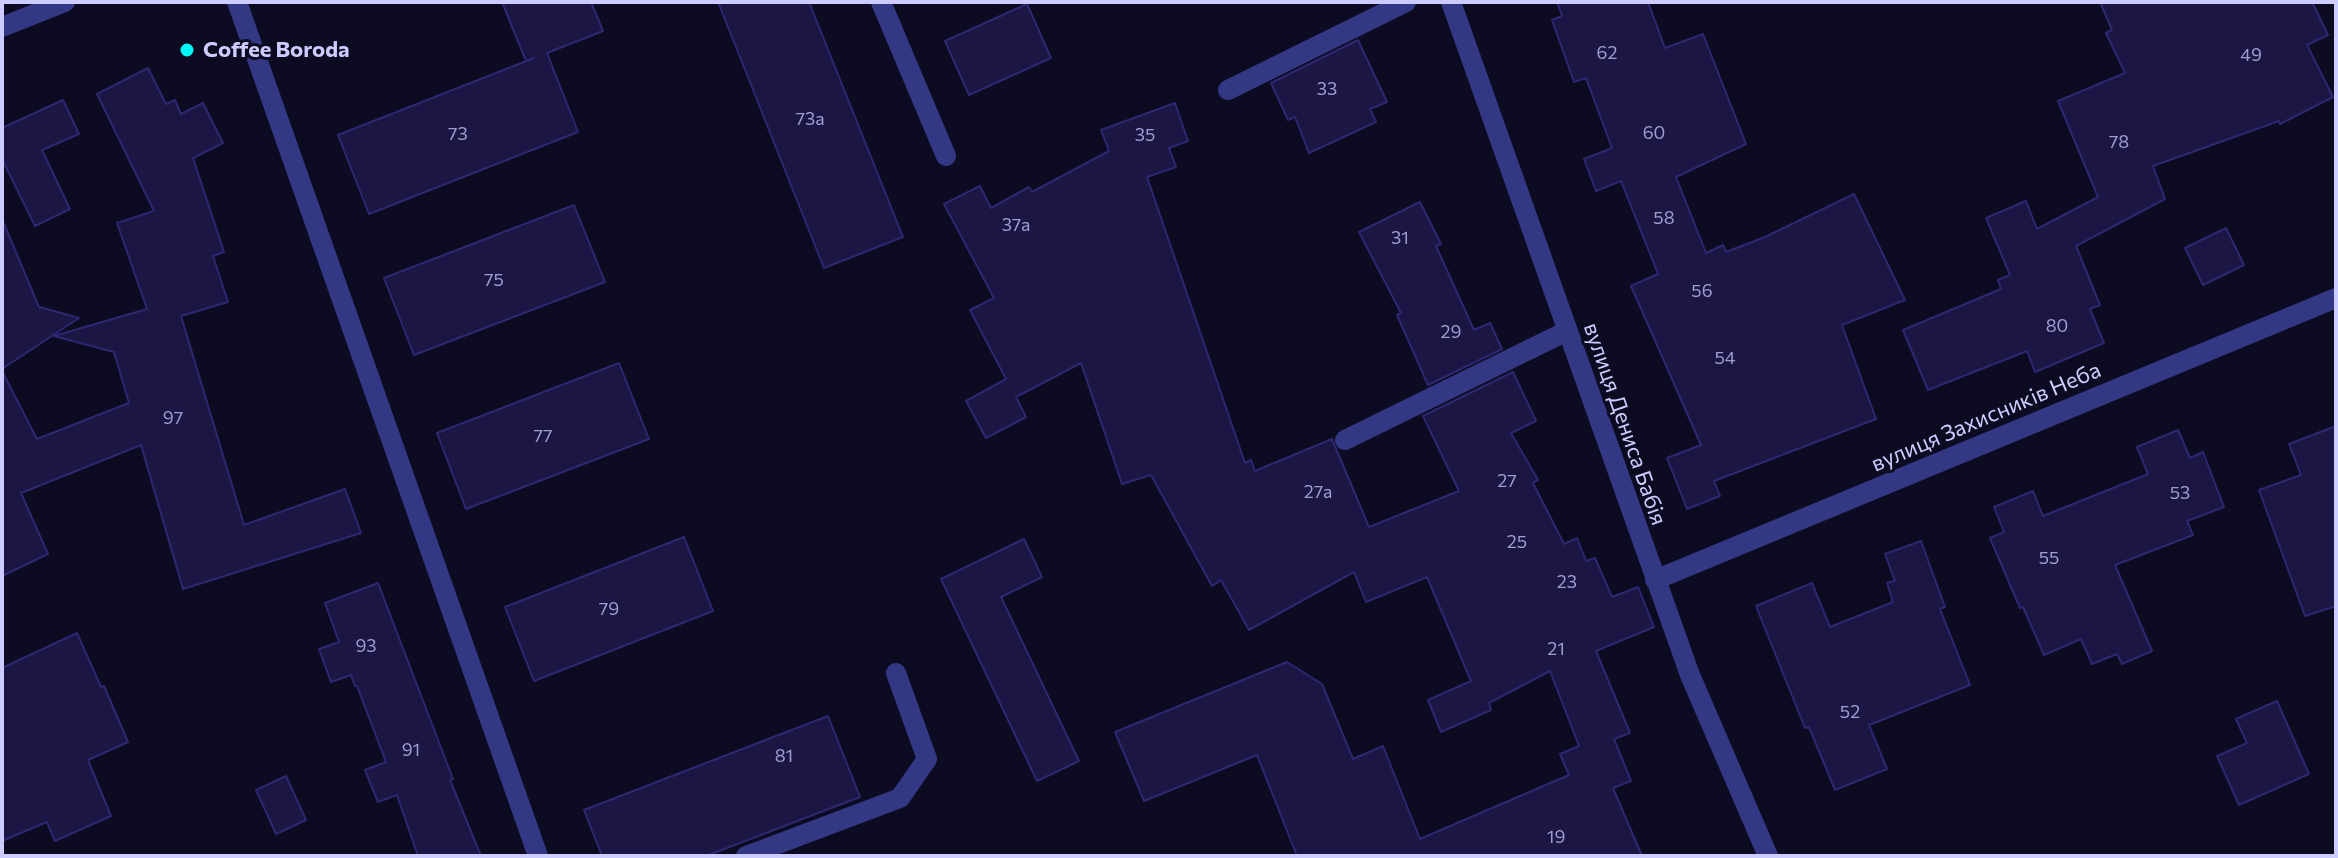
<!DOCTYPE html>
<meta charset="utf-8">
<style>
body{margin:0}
#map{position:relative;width:2338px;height:858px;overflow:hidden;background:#0d0b21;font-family:Commissioner,sans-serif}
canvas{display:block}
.frame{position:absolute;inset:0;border:4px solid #cdccff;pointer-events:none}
</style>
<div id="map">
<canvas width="2338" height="858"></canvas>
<div class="frame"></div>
</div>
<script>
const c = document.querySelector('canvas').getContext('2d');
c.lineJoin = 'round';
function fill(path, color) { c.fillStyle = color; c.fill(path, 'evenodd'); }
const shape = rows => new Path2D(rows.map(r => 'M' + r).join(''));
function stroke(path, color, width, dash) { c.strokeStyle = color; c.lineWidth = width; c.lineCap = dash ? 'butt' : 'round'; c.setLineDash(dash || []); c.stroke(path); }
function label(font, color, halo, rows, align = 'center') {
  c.font = font + ' Commissioner,sans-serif'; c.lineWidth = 6; c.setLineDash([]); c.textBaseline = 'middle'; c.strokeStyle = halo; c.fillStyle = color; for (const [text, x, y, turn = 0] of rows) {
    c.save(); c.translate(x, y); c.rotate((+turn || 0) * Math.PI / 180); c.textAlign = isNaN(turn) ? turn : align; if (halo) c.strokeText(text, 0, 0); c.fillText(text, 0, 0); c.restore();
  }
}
const building = shape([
 [502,2,591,2,603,31,547,53,578,132,369,214,338,135,534,58,526,61,502,2],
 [718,2,809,2,903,237,824,268,718,2],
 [1557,2,1648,2,1665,48,1703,34,1746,144,1676,177,1706,253,1723,245,1726,252,1765,237,1854,194,1905,300,1842,325,1876,419,1714,481,1720,496,1687,509,1667,458,1701,445,1631,286,1658,274,1621,181,1596,191,1584,159,1612,148,1586,78,1574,82,1552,20,1562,16,1557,2],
 [2100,2,2312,2,2328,35,2307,45,2333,97,2280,124,2279,121,2153,166,2165,199,2076,246,2100,305,2090,309,2104,343,2035,372,2027,351,1928,390,1903,330,2001,289,1998,280,2010,275,1986,218,2026,201,2037,229,2098,197,2058,101,2125,73,2106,33,2112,30,2100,2],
 [1027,4,1051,58,969,95,945,41,1027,4],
 [1358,40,1387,102,1370,109,1376,122,1309,153,1295,117,1288,120,1271,83,1358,40],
 [148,68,166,104,175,100,181,114,203,103,223,143,193,158,224,252,213,256,228,302,181,316,244,525,345,489,361,533,183,589,141,445,21,493,48,554,2,576,2,371,37,439,129,403,114,352,54,336,147,309,117,223,154,211,97,94,148,68],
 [63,100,79,134,42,150,70,209,35,226,2,159,2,128,63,100],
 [1175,103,1188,141,1169,148,1176,167,1147,177,1245,463,1251,460,1255,471,1332,439,1369,527,1459,491,1423,416,1513,372,1536,421,1511,433,1538,480,1533,483,1564,544,1577,538,1586,561,1595,558,1612,597,1638,587,1654,627,1596,651,1630,733,1614,739,1631,781,1613,788,1642,856,1297,856,1257,755,1144,801,1115,732,1287,662,1322,684,1353,759,1383,746,1420,839,1569,775,1560,754,1579,746,1550,671,1489,703,1491,710,1441,732,1428,700,1471,681,1427,577,1366,602,1354,572,1249,630,1221,580,1212,586,1151,475,1122,484,1081,363,1016,397,1026,417,986,438,966,401,1006,379,970,310,994,298,944,204,980,186,991,208,1029,187,1032,192,1109,151,1101,130,1175,103],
 [1420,202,1441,244,1436,246,1474,330,1490,323,1502,349,1428,385,1397,315,1401,313,1359,232,1420,202],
 [574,205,605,282,414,355,384,278,574,205],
 [2,219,39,307,79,318,2,369,2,219],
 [2226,228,2244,265,2203,285,2185,248,2226,228],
 [619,363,649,439,466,509,437,433,619,363],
 [2336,426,2336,606,2305,616,2259,490,2301,475,2289,444,2336,426],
 [2178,430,2190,458,2203,452,2224,507,2187,521,2193,535,2115,565,2152,651,2122,664,2117,654,2092,664,2081,639,2044,655,2023,607,2020,608,1990,538,2004,532,1994,507,2033,491,2043,516,2148,474,2137,447,2178,430],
 [684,537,713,611,534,681,505,607,684,537],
 [1024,539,1042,577,1001,597,1079,761,1037,781,941,579,1024,539],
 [1921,541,1945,607,1940,609,1970,685,1869,725,1887,769,1835,790,1809,727,1805,728,1756,606,1812,583,1830,627,1893,602,1887,583,1895,581,1885,554,1921,541],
 [378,583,453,779,450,780,481,856,418,856,397,795,378,802,365,770,386,762,357,686,355,686,351,675,331,682,319,649,339,642,325,603,378,583],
 [77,633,101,687,104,686,128,742,88,760,111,816,55,841,47,822,2,841,2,668,77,633],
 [2277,701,2309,774,2239,805,2217,756,2247,743,2236,719,2277,701],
 [828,716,860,797,706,856,602,856,584,810,828,716],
 [286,776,306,820,276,834,256,790,286,776]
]);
const lane = shape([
 [237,2,538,856],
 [881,2,946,156],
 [1228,90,1406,2],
 [1345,440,1567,331],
 [746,856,900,798,927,759,896,673]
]);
const street = shape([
 [1451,2,1690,675,1768,856],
 [2,27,65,2],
 [1655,580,2336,298]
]);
const markers = [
 [187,50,8,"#00f6f7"]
];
const numberNames = [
 ["62",1607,53],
 ["49",2251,55],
 ["33",1327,89],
 ["73а",810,119],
 ["60",1654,133],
 ["73",458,134],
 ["35",1145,135],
 ["78",2119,142],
 ["58",1664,218],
 ["37а",1016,225],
 ["31",1400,238],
 ["75",494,280],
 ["56",1702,291],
 ["80",2057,326],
 ["29",1451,332],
 ["54",1725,358],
 ["97",173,418],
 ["77",543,436],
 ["27",1507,481],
 ["27а",1318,492],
 ["53",2180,493],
 ["25",1517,542],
 ["55",2049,558],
 ["23",1567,582],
 ["79",609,609],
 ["93",366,646],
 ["21",1556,649],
 ["52",1850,712],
 ["91",411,750],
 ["81",784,756],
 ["19",1556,837]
];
const poiNames = [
 ["Coffee Boroda",203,50]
];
const streetNames = [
 ["вулиця Захисників Неба",1986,417,-23],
 ["вулиця Дениса Бабія",1625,424,71]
];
fill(building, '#1b1644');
stroke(building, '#2e2771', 2);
stroke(lane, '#333884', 20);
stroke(street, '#333884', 20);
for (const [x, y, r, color] of markers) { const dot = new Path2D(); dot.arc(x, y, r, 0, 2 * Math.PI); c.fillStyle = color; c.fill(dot); stroke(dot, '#0d0b21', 3); }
label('18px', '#a09ed0', null, numberNames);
label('bold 22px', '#cdccff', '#0d0b21', poiNames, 'left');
label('22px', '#cdccff', '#0d0b21', streetNames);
</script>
